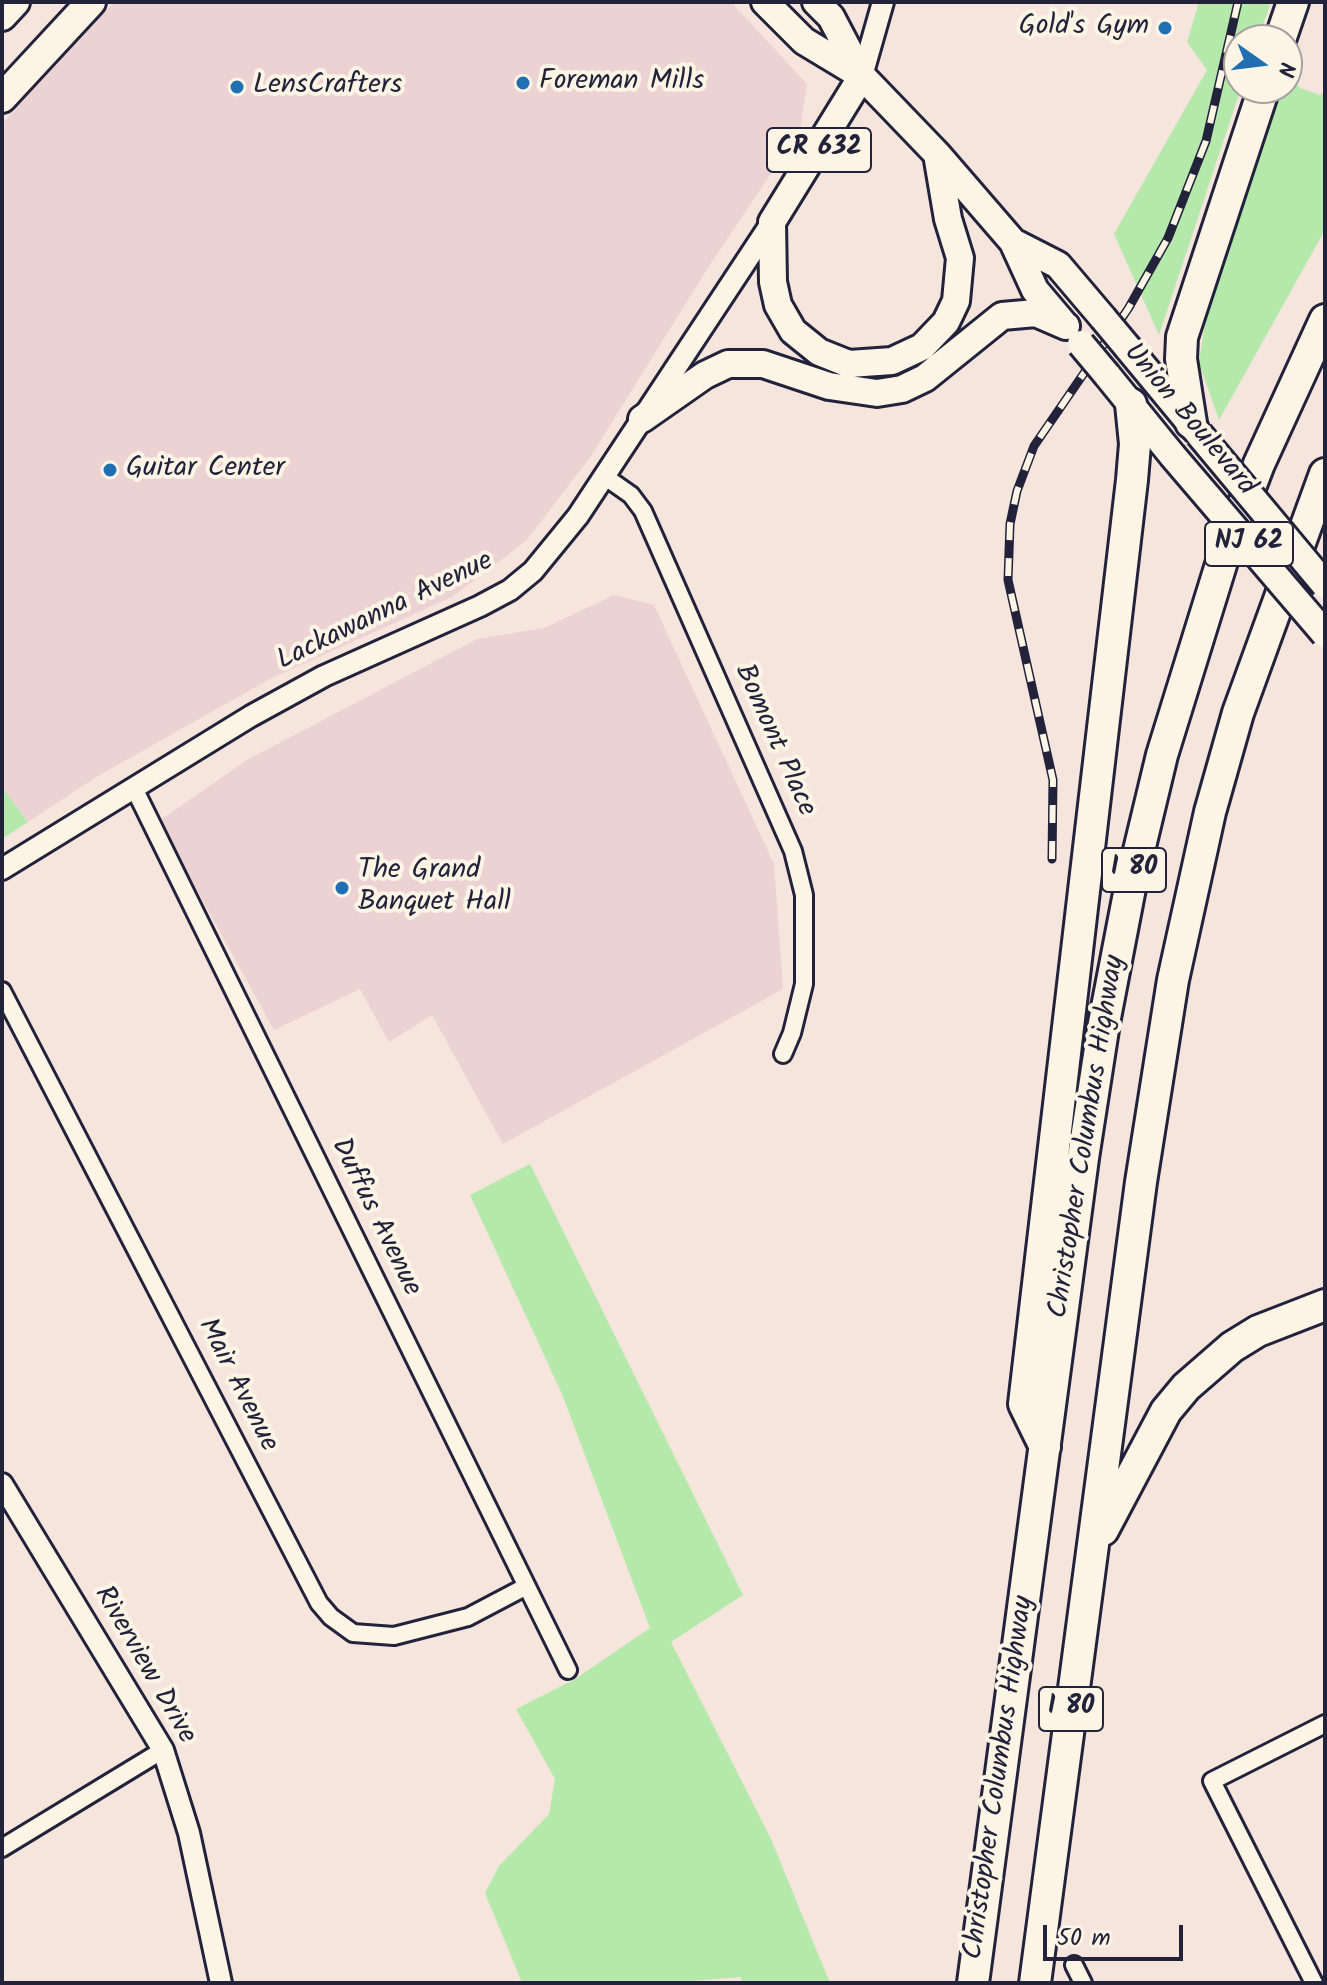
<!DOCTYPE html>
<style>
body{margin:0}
#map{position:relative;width:1327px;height:1985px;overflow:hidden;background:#f5e5dd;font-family:Kalam,sans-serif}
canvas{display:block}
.frame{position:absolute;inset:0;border:4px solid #22223b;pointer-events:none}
.north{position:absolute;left:1223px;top:24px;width:80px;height:80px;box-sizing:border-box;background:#fcf5e5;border:2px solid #a5a1a1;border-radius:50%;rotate:104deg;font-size:22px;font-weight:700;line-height:32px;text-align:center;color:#22223b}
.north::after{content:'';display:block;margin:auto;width:28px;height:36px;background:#1f6fb2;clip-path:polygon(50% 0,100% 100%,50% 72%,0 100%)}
.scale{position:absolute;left:1043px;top:1925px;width:140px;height:36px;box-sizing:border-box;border:4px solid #22223b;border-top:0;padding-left:10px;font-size:24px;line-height:28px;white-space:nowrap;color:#22223b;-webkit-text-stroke:6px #fcf5e5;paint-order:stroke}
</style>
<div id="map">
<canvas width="1327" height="1985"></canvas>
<div class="frame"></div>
<div class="north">N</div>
<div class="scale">50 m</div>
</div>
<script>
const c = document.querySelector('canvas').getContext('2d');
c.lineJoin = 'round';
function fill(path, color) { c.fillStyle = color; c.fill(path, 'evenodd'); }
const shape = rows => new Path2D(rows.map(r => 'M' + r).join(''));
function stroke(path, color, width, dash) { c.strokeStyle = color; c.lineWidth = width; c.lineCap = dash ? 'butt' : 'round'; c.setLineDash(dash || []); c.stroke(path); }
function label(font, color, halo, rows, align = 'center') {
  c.font = font + ' Kalam,sans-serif'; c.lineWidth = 8; c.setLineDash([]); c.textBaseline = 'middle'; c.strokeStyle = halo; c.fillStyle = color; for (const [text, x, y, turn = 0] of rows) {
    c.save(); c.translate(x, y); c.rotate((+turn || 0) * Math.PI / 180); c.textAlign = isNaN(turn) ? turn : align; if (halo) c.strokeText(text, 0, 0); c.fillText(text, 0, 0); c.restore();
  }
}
const built = shape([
 [114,2,731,2,807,84,800,130,709,266,591,456,526,541,452,597,270,679,96,777,28,822,2,787,2,124],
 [614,595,654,605,774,864,783,989,503,1144,432,1015,389,1042,360,989,274,1030,159,821,247,760,477,639,544,628]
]);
const green = shape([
 [1199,2,1271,2,1258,40,1239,40,1241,88,1159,335,1114,234,1207,70,1187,42],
 [1288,72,1300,88,1320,95,1325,91,1325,230,1219,420,1199,363,1205,321,1282,88,1287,88],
 [2,787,28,822,2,839],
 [530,1164,743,1595,671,1642,771,1839,830,1983,742,1983,741,1977,666,1983,522,1983,485,1893,499,1866,549,1814,555,1779,516,1709,575,1679,650,1628,562,1394,470,1195]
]);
const minor = shape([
 [604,476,631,495,643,511,793,851,804,895,804,984,792,1033,783,1054],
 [134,788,568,1670],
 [2,991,319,1603,331,1617,353,1633,394,1636,468,1617,525,1587],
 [2,1848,163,1750],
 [1074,1965,1083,1983],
 [1314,1983,1212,1781,1325,1724]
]);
const tertiary = shape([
 [862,76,883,2],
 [2,869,251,716,324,676,480,606,510,590,533,571,578,516,772,222],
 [2,1484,163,1750,189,1833,221,1983]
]);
const primary = shape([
 [765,2,804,41,862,76,937,154,1013,242,1035,290,1063,323],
 [816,2,831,17,862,76],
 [862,76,772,222,773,282,778,305,793,331,819,352,849,364,892,361,922,347,946,322,956,301,960,258,948,219,937,154],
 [1013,242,1058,265,1103,318],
 [1128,348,1195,429],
 [1107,375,1172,455],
 [642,419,705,375,728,364,763,364,829,386,877,393,902,389,925,378,1002,316,1036,313,1066,326]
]);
const trunk = shape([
 [2,16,15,2],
 [2,98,91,2]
]);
const motorway = shape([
 [1280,40,1293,2],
 [1191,423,1181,359,1182,337,1264,88],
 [1045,1447,1024,1404,1132,480,1135,444,1131,404],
 [1103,1530,1166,1411,1186,1387,1232,1347,1258,1331,1325,1305],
 [973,1983,1083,1158,1104,1023,1130,888,1162,755,1223,558,1259,464,1325,320],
 [1035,1983,1141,1182,1173,980,1210,812,1238,713,1325,474]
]);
const rail = shape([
 [1052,859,1053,780,1008,580,1010,524,1017,491,1034,446,1128,309,1168,238,1206,141,1238,2]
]);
const primaryBridge = shape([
 [1103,318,1128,348],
 [1081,344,1107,375],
 [1199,434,1325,585],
 [1172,455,1325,634]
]);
const markers = [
 [1165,28,8,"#1f6fb2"],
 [523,83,8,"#1f6fb2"],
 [237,87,8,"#1f6fb2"],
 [110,470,8,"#1f6fb2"],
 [342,888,8,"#1f6fb2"]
];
const shields = [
 [819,150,104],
 [1249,544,88],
 [1134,870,64],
 [1071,1709,64]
];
const shieldNames = [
 ["CR 632",819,150],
 ["NJ 62",1249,544],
 ["I 80",1134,870],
 ["I 80",1071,1709]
];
const poiNames = [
 ["Gold's Gym",1149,28,"right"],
 ["Foreman Mills",539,83],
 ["LensCrafters",253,87],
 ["Guitar Center",126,470],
 ["The Grand",358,872],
 ["Banquet Hall",358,904]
];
const streetNames = [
 ["Union Boulevard",1188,421,50],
 ["Lackawanna Avenue",386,613,-26],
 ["Bomont Place",773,741,66],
 ["Christopher Columbus Highway",1089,1137,-81],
 ["Duffus Avenue",374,1218,64],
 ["Mair Avenue",236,1386,63],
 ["Riverview Drive",143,1666,60],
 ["Christopher Columbus Highway",1001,1778,-82]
];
fill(built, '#edd2d3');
fill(green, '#b5e9ab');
stroke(minor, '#22223b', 22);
stroke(tertiary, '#22223b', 26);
stroke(primary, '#22223b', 32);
stroke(trunk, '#22223b', 34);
stroke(motorway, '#22223b', 36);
stroke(minor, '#fcf5e5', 16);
stroke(tertiary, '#fcf5e5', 20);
stroke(primary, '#fcf5e5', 26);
stroke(trunk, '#fcf5e5', 28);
stroke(motorway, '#fcf5e5', 30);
stroke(rail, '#22223b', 9);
stroke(rail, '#fcf5e5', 6, [18]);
stroke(primaryBridge, '#22223b', 32, []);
stroke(primaryBridge, '#fcf5e5', 26);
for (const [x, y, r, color] of markers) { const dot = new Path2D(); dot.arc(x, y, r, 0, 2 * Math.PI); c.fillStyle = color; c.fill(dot); stroke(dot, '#fcf5e5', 3); }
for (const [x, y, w] of shields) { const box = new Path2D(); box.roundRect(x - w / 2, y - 22, w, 44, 6); c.fillStyle = '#fcf5e5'; c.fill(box); stroke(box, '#22223b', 2); }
label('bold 26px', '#22223b', null, shieldNames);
label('28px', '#22223b', '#fcf5e5', poiNames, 'left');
label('28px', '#22223b', '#fcf5e5', streetNames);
</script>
